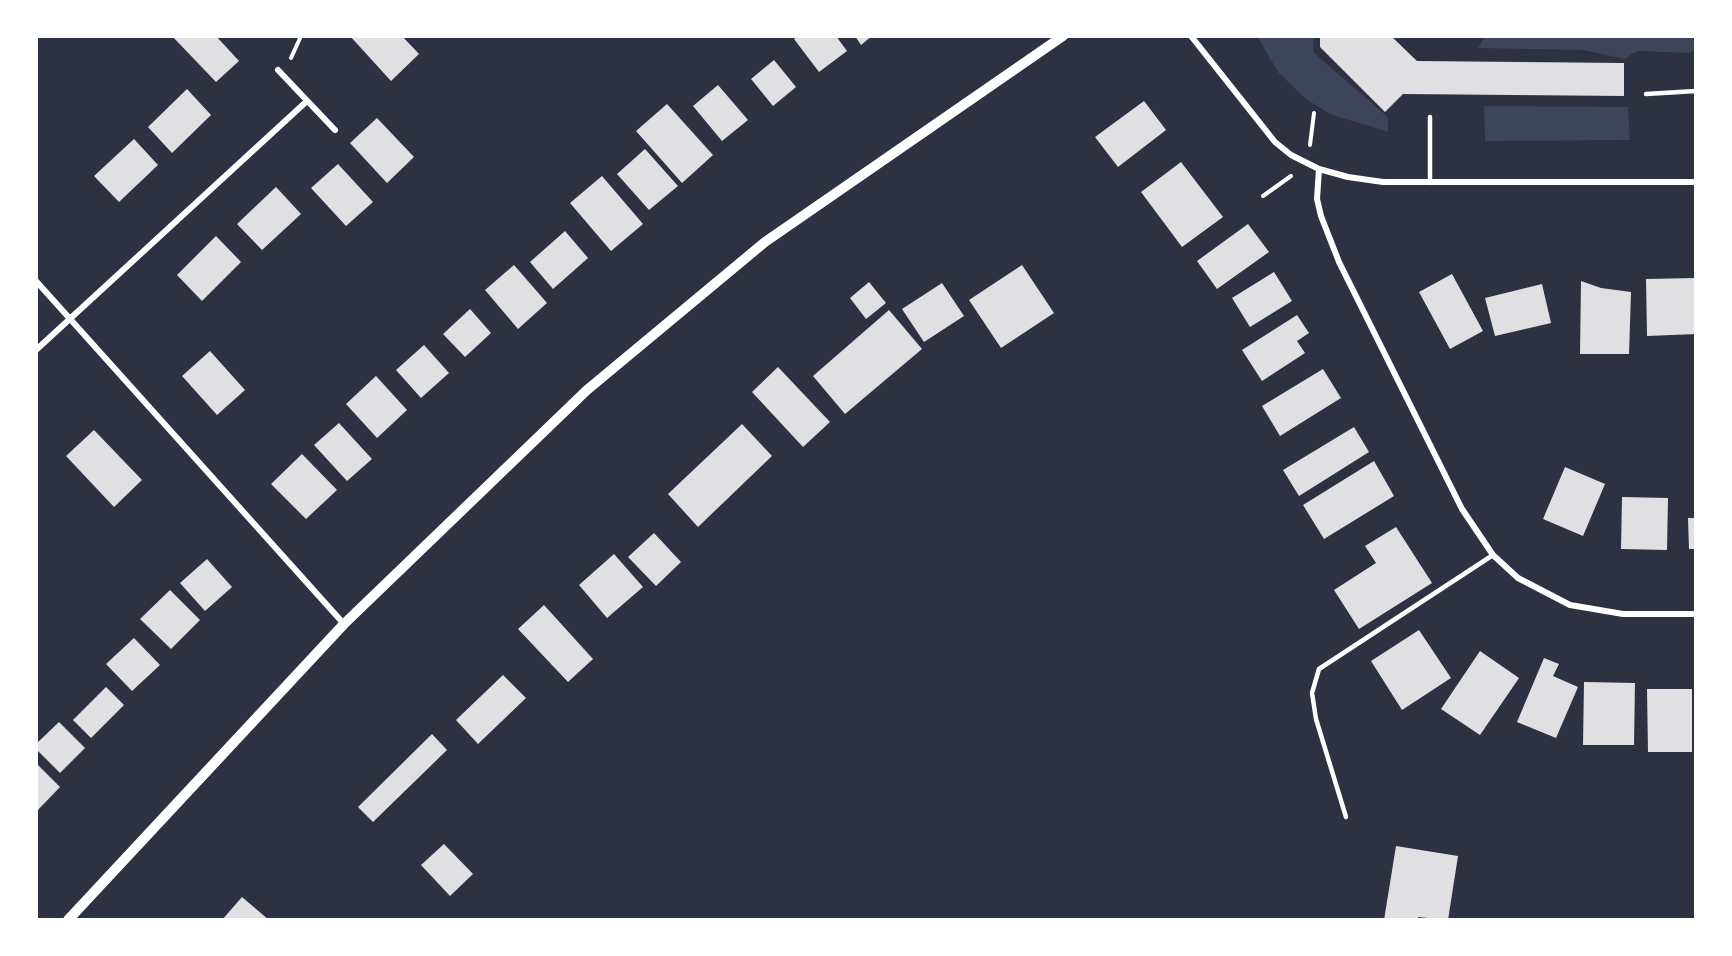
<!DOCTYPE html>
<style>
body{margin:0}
#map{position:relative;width:1732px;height:956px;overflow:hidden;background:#2d3142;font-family:"IBM Plex Sans",sans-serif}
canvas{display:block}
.frame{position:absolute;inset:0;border:38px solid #fff;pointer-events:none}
</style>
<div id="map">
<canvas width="1732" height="956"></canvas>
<div class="frame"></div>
</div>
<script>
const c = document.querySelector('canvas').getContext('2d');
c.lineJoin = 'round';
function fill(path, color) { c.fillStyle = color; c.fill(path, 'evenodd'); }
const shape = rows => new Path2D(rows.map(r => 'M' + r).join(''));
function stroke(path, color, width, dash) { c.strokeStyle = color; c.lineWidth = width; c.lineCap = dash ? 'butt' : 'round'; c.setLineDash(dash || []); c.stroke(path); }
const green = shape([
 [1257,36,1313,36,1314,53,1388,117,1388,132,1330,114,1306,99,1278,72],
 [1485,36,1696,36,1696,49,1689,53,1638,51,1624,59,1583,50,1478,48],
 [1484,106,1628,107,1630,140,1485,141]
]);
const building = shape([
 [172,36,216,36,239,61,216,82],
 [350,36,402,36,419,54,391,81],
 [798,36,836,36,847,51,819,72,794,39],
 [855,36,872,36,861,45],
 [1320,36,1391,36,1417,61,1624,63,1624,96,1403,94,1385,112,1320,47],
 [774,60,796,87,773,106,751,79],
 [718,85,748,120,722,141,693,106],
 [187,89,211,115,172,153,148,127],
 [1144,101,1166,130,1118,167,1095,137],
 [667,104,713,155,682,183,636,131],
 [377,118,414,157,387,183,350,143],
 [134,139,158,165,119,202,94,176],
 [645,149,678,186,649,210,617,174],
 [1181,162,1223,217,1182,247,1141,192],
 [338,164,373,202,346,226,311,188],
 [602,176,643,224,611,251,570,203],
 [276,187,301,214,262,250,237,224],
 [1248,224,1269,252,1217,289,1197,261],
 [565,231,588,258,553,289,530,262],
 [216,236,241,262,202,301,177,275],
 [514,265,547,303,518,329,485,290],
 [1022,265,1054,313,1001,348,969,300],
 [1274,272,1292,301,1250,327,1232,298],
 [1452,274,1483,331,1450,349,1419,292],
 [1696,278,1696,334,1647,336,1646,279],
 [1581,281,1601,288,1631,292,1629,354,1580,354],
 [869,282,886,303,866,319,850,298],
 [942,283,964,316,924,342,902,309],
 [1542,284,1551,323,1495,336,1485,298],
 [470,309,491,333,465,357,443,334],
 [889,310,922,349,845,414,813,376],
 [1297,315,1309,333,1297,341,1305,353,1262,381,1242,350],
 [424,345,449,373,421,398,396,370],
 [210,351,245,390,217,415,182,376],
 [778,367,830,422,803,447,752,392],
 [1323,369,1341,398,1280,436,1262,406],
 [376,376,407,410,377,438,346,404],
 [339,423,372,459,347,481,314,445],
 [742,424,772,456,698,527,668,494],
 [1354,427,1369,452,1299,496,1283,470],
 [94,430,142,480,114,507,66,456],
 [302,454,337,490,306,519,271,484],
 [1374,461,1394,496,1324,539,1303,505],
 [1565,467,1605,484,1583,536,1543,519],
 [1622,497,1668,498,1667,550,1621,549],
 [1688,518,1696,518,1696,549,1689,549],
 [1396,527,1432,583,1359,629,1334,590,1376,563,1365,546],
 [654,533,681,562,656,586,628,557],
 [614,554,643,587,607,618,579,585],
 [207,559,232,587,205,611,180,583],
 [170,590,200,620,171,649,140,619],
 [544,605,593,659,568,682,518,629],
 [1419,630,1451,678,1402,710,1371,661],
 [134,638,160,665,132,691,106,664],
 [1480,651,1519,678,1480,735,1441,709],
 [1544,658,1559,664,1553,676,1578,687,1556,738,1517,722],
 [503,675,526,698,478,744,456,720],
 [1584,682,1635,683,1634,745,1583,745],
 [106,687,124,705,91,738,73,720],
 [1647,689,1692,689,1692,752,1648,752],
 [59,722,85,748,60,773,36,749,36,744],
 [432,734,447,750,373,822,358,807],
 [36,763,60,787,36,812],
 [444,844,473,874,450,896,421,865],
 [1396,846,1458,856,1448,920,1418,917,1418,920,1384,920],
 [242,897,269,920,222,920]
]);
const path = shape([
 [291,58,301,36],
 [1310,145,1314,113],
 [1263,196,1291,176]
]);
const service = shape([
 [1646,94,1696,91],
 [1430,117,1430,183],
 [1346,817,1316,719,1312,693,1319,669,1493,555]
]);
const minor = shape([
 [1191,36,1275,142,1291,155,1319,169,1348,177,1383,182,1696,182],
 [278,70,335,130],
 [1319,169,1317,199,1321,216,1339,262,1462,509,1493,555,1518,578,1570,605,1623,614,1696,614],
 [36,281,344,624],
 [36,350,307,101]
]);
const tertiary = shape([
 [68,920,344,624,587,390,765,242,1063,36]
]);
fill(green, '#3c4559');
fill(building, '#e0e0e3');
stroke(path, '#fff', 4);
stroke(service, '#fff', 4.5);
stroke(minor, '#fff', 6);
stroke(tertiary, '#fff', 10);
</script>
